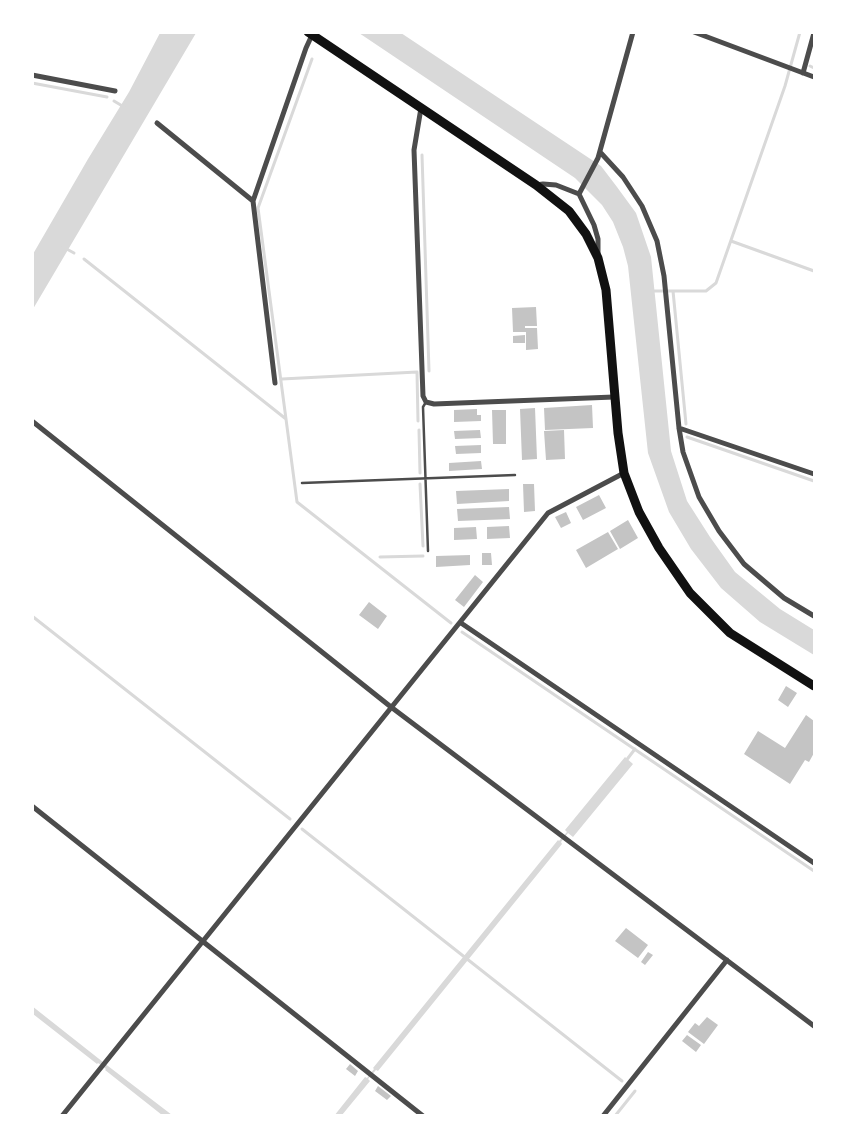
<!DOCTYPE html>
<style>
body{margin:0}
#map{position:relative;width:847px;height:1148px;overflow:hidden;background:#fff;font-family:Inter,sans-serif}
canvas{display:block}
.frame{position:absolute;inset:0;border:34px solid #fff;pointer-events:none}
</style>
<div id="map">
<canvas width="847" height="1148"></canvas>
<div class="frame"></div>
</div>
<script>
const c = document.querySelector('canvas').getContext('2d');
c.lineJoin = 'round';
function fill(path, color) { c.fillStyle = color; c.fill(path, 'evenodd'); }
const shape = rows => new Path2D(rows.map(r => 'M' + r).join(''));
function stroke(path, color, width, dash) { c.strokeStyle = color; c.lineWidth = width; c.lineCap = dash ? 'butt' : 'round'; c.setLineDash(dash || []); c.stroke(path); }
const water = shape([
 [160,33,196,33,33,309,33,254,88,159,129,92],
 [359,33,401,33,601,166,617,187,636,213,651,257,671,451,687,501,710,537,735,572,780,609,814,630,814,655,760,622,721,588,691,549,669,512,648,453,628,266,623,247,613,222,602,205,575,178],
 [625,757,633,764,573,837,568,833,561,842,562,844,378,1071,376,1070,368,1079,370,1081,342,1115,334,1116,365,1077,367,1078,374,1069,373,1068,558,840,559,841,567,832,565,830],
 [32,1006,108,1066,172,1115,162,1115,105,1070,106,1069,98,1063,97,1064,33,1014]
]);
const stream = shape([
 [312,59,258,208,297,502,451,623],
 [810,66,814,68],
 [32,83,107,97],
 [114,101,124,107],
 [422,155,429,371],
 [731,241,814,271],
 [63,247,74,253],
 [84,259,286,419],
 [651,291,706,291,716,283,785,86,800,32],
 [673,291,686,424],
 [282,379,417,372,418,421],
 [419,430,420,473],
 [687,437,814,481],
 [420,484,423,546],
 [380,557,423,556],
 [32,616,290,819],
 [462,632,814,871],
 [625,762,635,749],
 [302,829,622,1081],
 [615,1116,635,1091]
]);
const building = shape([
 [536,307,537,326,525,326,525,328,537,328,538,349,526,350,526,332,513,332,512,308],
 [525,335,525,343,513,343,513,336],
 [592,405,593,428,545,430,544,408],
 [535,408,537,459,522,460,520,409],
 [477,409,477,415,481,415,481,421,454,422,454,410],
 [492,410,506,410,506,444,493,444],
 [480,430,481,438,455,439,454,431],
 [564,430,565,459,546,460,544,431],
 [481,445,481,453,456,454,455,446],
 [481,461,482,469,449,471,449,463],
 [523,484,534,484,535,511,524,512],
 [509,489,509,501,457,504,456,491],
 [599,495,606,508,583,520,576,507],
 [509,507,510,519,458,521,457,509],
 [566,512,571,523,561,528,555,517],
 [628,520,638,538,620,549,610,531],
 [509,526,510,538,487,539,487,527],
 [476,527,477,539,454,540,454,528],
 [608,532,618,549,586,568,576,550],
 [482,553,491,553,492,565,482,565],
 [470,555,470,565,436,567,436,556],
 [475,575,483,582,464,607,455,600],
 [369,602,387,616,378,629,359,615],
 [786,686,797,693,788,707,778,700],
 [806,715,814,721,814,753,809,762,805,760,790,784,744,754,758,731,785,748],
 [626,928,648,945,638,958,615,941],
 [648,952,653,955,645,965,641,962],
 [707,1017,718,1025,704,1044,688,1032,695,1023,699,1026],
 [687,1035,701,1045,696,1052,682,1041],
 [350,1064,358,1071,355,1076,346,1069],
 [378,1086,391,1096,387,1100,375,1091]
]);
const service = shape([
 [426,402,423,407,428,551],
 [302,483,515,475]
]);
const minor = shape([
 [694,32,814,77],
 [803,73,814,33],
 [32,75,115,91],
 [421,108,414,150,423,396,426,402,434,404,614,397],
 [157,123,253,201],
 [600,152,623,177,642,206,657,241,664,276,679,428,683,452,699,497,719,531,744,564,784,598,814,616],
 [536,185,543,184,556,185,579,194],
 [598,253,598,239,594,225,579,194,598,158,633,32],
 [275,383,253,201,306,48,312,35],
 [32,421,391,707,814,1026],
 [679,428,814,474],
 [461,623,814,863],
 [32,806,423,1116],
 [62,1116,548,513,624,473],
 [603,1116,727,960]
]);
const trunk = shape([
 [308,32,536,185,569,211,586,234,598,258,606,290,618,433,624,473,639,512,659,548,690,593,730,633,814,686]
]);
fill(water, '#d9d9d9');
stroke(stream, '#d9d9d9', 3);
fill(building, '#c4c4c4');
stroke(service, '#4c4c4c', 2.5);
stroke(minor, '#4c4c4c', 5);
stroke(trunk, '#111', 9);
</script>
